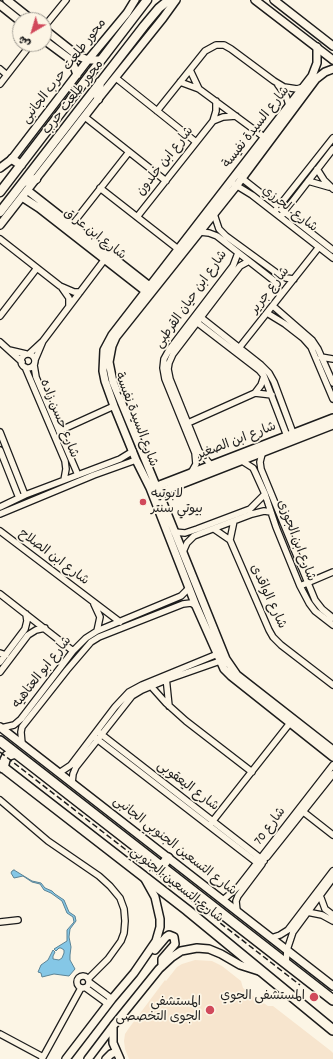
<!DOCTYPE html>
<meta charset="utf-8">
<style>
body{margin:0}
#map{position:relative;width:333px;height:1059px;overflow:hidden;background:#fcf5e5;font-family:Dekko,"Playpen Sans Arabic",sans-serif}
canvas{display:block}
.north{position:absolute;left:12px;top:12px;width:40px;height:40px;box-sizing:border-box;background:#fcf5e5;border:1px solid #a29e95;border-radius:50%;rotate:218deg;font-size:11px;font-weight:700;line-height:16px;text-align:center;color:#1c1c1c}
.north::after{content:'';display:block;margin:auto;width:14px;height:18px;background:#d1495b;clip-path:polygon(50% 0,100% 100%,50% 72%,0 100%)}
</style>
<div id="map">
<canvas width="333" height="1059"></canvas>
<div class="north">ش</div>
</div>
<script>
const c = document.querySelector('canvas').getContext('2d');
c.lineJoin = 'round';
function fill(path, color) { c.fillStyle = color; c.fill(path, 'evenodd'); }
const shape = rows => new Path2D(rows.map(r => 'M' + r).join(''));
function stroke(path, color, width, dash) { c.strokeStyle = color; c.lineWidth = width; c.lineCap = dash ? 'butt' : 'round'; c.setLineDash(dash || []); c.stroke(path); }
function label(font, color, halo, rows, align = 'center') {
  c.font = font + ' Dekko,"Playpen Sans Arabic",sans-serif'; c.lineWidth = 3.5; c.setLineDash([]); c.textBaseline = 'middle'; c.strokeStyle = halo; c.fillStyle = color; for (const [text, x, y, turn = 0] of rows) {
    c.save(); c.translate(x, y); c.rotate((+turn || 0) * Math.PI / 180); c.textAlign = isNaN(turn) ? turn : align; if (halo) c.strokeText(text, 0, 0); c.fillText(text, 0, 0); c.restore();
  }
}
const built = shape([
 [195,960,212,961,222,966,241,981,243,988,253,996,268,1006,273,1006,331,1051,333,1053,333,1059,129,1059,125,1049,124,1041,125,1034,129,1028,165,980,166,981,177,967,182,964]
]);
const water = shape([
 [14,870,32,881,41,883,45,888,52,891,55,894,64,900,69,912,75,916,76,921,70,929,69,937,71,947,70,955,70,960,75,969,69,976,54,974,42,977,41,973,38,972,41,965,48,960,53,950,55,952,53,956,53,959,59,960,62,958,64,953,64,950,61,948,59,948,56,951,54,949,67,941,67,930,74,922,73,917,67,913,62,901,51,893,44,890,40,884,32,882,23,876,14,878,11,873,12,871,14,870]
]);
const minor = shape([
 [44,27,66,0],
 [0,69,7,75],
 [190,70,199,89],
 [116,78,196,142],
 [180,82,199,89,264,137],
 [0,84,31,44],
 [278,85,286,96,289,105],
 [157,111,205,51,216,45,224,45,231,49,274,81,284,87,297,89,304,87],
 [85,117,166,181],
 [213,121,223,117,236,116],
 [317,169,324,180,333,189],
 [239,176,333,250],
 [308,181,329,187],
 [234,184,252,195,333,258],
 [100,188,178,249],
 [276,210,333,138],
 [214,214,219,229,226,236,278,274,286,278,294,279],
 [282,215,333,149],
 [137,217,213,121,216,111,216,101],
 [70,227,129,152],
 [200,232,209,233,217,236,273,280,278,287,280,296],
 [0,239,60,286,74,292,80,292],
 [62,288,69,298,69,306],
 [273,306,312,340,318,349,333,383],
 [267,313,285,324,303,338,311,347,333,399],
 [0,316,37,268],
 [199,316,261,365,269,373,274,382,293,433],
 [194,320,259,370,264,376,287,436],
 [0,342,22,362],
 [239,348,319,247],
 [9,350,26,354],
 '21 361a7 7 0 1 1 14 0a7 7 0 1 1-14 0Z',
 [29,354,43,341,105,259],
 [321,357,333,359],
 [35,360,43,341],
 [34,365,36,377,78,475],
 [25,367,65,461,66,469,64,480],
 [255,393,261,385,264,376],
 [188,423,255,393,272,395],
 [59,431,114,406],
 [0,432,25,495],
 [0,450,19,498],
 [262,454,260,462,261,469,315,600,322,609,333,618],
 [242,461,253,468,255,472,265,494,276,527,300,586,309,603,315,611,333,625],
 [211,465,199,451,170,379,168,369,169,363,173,354,240,266,249,261],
 [191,473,196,464,195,453,165,379,163,368,164,359,169,350,233,266,238,253],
 [0,507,25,495,120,459,133,451],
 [0,514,94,475,136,460],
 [214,529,230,540,269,630,273,637,281,645,333,685],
 [0,531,120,622],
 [174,532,185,533,197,529,250,509,265,494],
 [230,540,234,521],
 [183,552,187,543,194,536,252,514,264,511,271,512],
 [300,586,333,572],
 [0,594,73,651],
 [94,604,100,617,97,631],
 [0,653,6,655],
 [0,662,25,629,27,621,26,614],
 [0,672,28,635,36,630,45,628],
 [166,677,169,706],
 [149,684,166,703,186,721,252,772],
 [1,728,14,725,21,719,73,651,86,638,97,631,181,596,189,588],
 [97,731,264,861],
 [93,736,260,865],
 [22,744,21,732,22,727,67,670,91,642,99,637,183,604,191,603,196,606],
 [59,773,71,765,115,707,129,692,142,685,220,653],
 [72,783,73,774,76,767,132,696,142,690,166,680,223,660],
 [0,800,48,841,99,876,110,886,120,898,124,909,125,921,124,933,121,941,108,959,88,979],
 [301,810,333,835],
 [212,822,290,723],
 [267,857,333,774],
 [317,894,321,898,325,909,333,915],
 [223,900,239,886,333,765],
 [237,911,236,901,238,896,262,864],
 [307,912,322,915,333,921],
 [0,922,18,920],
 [271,938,280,935,288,930,333,871],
 [286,964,287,950,293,932,333,878],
 '77 982a6 6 0 1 1 12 0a6 6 0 1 1-12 0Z',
 [89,982,112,999],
 [86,988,108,1004],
 [0,1034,43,1057],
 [42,1059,81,988]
]);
const tertiary = shape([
 [7,0,32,20],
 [0,5,20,21],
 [44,29,78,56,88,60,101,60],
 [44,40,71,60,75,69,77,75],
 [317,47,317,63,312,76,112,335,104,350,103,371,105,381,114,406,136,460,150,488,196,606,224,669,231,676,333,757],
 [333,69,325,72,316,79,237,185,116,337,112,346,109,362,113,382,159,493,226,659,237,675,333,750],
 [0,168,12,159,88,60,127,13,135,0],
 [27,190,152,288],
 [22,197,39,208,149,294],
 [0,225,98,99,163,18,176,0],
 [152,488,333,418],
 [156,494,333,425],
 [0,727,333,986],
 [155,950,166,937,169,935,174,937,175,944,162,959,162,966],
 [113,1027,113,1043,120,1059],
 [66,1059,112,999,134,973,156,941,160,927,160,919,155,897,145,879],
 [88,1059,113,1026,159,969,172,957,181,951,197,948,209,949,221,954,240,965,262,972],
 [106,1059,111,1054,116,1052]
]);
const secondary = shape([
 [255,0,333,60],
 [274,0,333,46]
]);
const primary = shape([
 [98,99,100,82],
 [12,159,21,165],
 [24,182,36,179],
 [0,192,147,0],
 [0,212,144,26,159,8,169,0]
]);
const trunk = shape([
 [0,741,333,1000],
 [0,765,187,910,333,1030],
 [3,768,5,760,7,756,15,753],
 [162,866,168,858]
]);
const rail = shape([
 [0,752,300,985]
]);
const markers = [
 [143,502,4,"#d1495b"],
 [314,997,5,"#d1495b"],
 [210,1010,5,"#d1495b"]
];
const streetNames = [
 ["محور طلعت حرب الجانبى",65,72,-52],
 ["محور طلعت حرب",74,98,-52],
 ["شارع السيدة نفيسة",257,128,-52],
 ["شارع ابن خلدون",166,162,-52],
 ["شارع الجرزي",289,210,38],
 ["شارع ابن عراق",94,235,38],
 ["شارع جرير",271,291,-52],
 ["شارع ابن حيان القرطبى",192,300,-55],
 ["شارع حسن زاده",58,419,68],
 ["شارع السيدة نفيسة",135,420,69],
 ["شارع ابن الصغير",237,442,-21],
 ["شارع ابن الجوزى",295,541,69],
 ["شارع ابن الصلاح",53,558,37],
 ["شارع الواقدى",267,597,65],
 ["شارع ابو العتاهيه",43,673,-52],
 ["شارع اليعقوبى",187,787,37],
 ["شارع 70",271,827,-53],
 ["شارع التسعين الجنوبي الجانبى",174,847,38],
 ["شارع التسعين الجنوبي",176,886,38]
];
const poiNames = [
 ["لابوتيه",151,495,"left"],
 ["بيوتي سنتر",151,510,"left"],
 ["المستشفى الجوي",305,997],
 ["المستشفى",201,1003],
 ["الجوى التخصصى",201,1018]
];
fill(built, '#f7e5ce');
fill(water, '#85c7e6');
stroke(water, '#5b8395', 1);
stroke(minor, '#1c1c1c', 8);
stroke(tertiary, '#1c1c1c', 10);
stroke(secondary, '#1c1c1c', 10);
stroke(primary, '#1c1c1c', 11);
stroke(trunk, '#1c1c1c', 12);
stroke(minor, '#fcf5e5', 5.5);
stroke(tertiary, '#fcf5e5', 7);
stroke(secondary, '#fcf5e5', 7);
stroke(primary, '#fcf5e5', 8);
stroke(trunk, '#fcf5e5', 9);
stroke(rail, '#1c1c1c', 1.5, [6, 3]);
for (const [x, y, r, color] of markers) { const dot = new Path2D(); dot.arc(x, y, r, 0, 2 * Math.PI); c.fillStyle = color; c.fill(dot); stroke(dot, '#fcf5e5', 1.5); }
label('13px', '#1c1c1c', '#fcf5e5', streetNames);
label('13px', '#1c1c1c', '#fcf5e5', poiNames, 'right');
</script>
